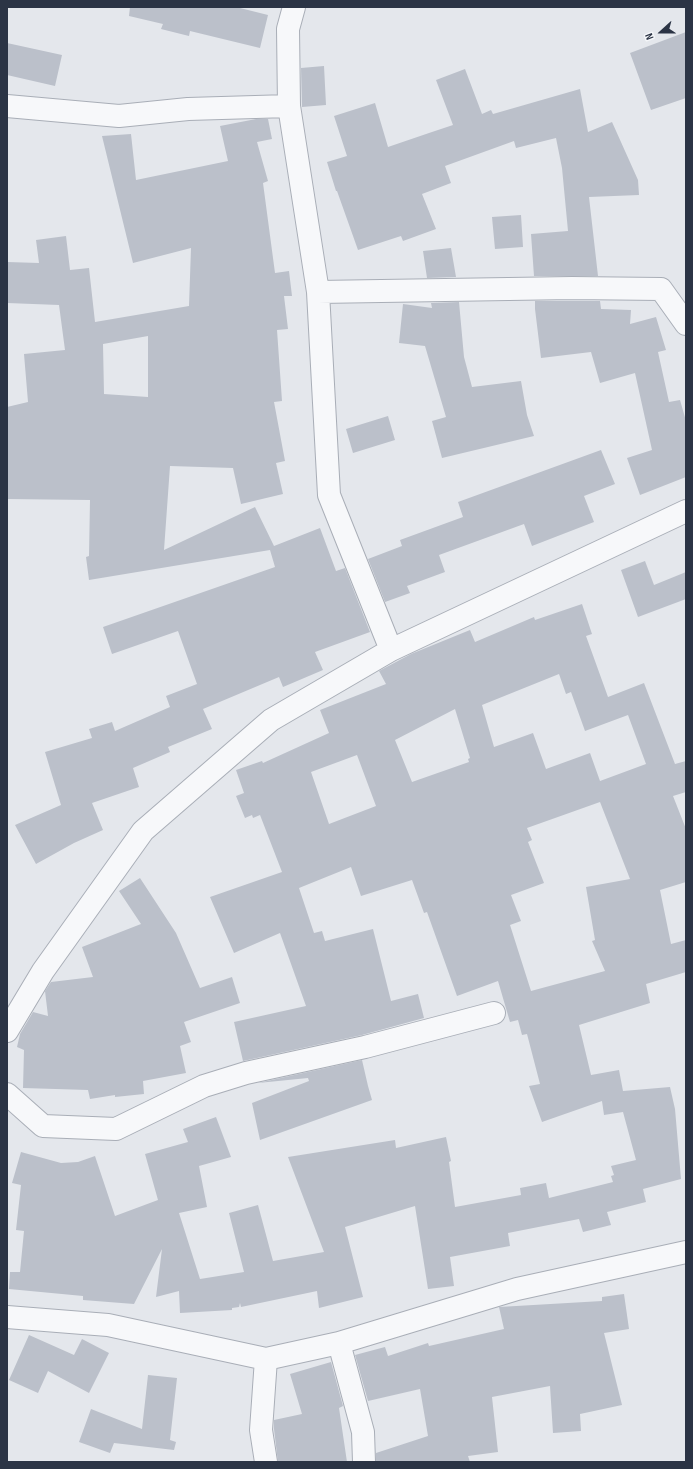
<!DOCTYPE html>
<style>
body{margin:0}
#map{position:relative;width:693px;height:1469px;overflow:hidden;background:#e4e7ec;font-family:"Sofia Sans Condensed",sans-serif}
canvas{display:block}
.frame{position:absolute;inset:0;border:8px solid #2b3445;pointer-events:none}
.north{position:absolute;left:641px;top:12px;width:40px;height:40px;-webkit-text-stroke:3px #f4f6f9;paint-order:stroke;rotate:249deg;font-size:11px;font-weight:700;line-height:16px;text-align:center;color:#2b3445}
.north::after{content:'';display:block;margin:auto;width:14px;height:18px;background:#2b3445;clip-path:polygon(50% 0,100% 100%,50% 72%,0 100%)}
</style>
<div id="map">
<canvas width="693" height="1469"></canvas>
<div class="frame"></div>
<div class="north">N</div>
</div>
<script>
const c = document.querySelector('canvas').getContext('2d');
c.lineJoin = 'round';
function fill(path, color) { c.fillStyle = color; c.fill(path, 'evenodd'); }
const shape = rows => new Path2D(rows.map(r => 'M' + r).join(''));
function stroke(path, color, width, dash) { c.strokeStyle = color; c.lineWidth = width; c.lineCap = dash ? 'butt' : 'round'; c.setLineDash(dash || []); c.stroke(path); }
const building = shape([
 [130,7,236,7,268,15,260,48,190,31,189,36,161,29,163,24,129,16],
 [686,32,686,98,651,110,630,53],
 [7,43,62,55,55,86,7,75],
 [324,66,326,105,302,107,301,68],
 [465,69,482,114,491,110,493,114,580,89,588,132,612,122,638,180,639,195,589,197,598,276,534,276,531,234,568,231,562,168,556,138,516,148,514,141,445,166,451,183,422,194,436,229,403,241,401,236,358,250,337,191,336,191,327,162,347,156,334,116,375,103,388,147,429,133,453,125,436,80],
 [256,119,268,119,272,139,257,142,268,181,263,183,275,273,289,271,292,296,284,296,288,329,277,330,282,401,274,402,285,461,276,463,283,494,241,504,233,468,170,466,164,550,255,507,274,546,320,528,336,571,345,568,370,632,315,652,323,670,283,687,279,677,203,709,212,729,168,747,170,752,133,768,139,787,92,803,103,830,74,843,36,864,15,825,61,805,45,752,92,738,89,729,112,722,115,731,170,707,166,696,197,684,178,631,112,654,103,627,275,567,270,550,89,580,86,557,89,556,90,500,7,499,7,407,28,402,24,354,65,350,59,305,7,303,7,262,39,263,36,240,66,236,70,270,89,268,95,322,189,306,191,248,133,263,102,136,131,134,136,180,228,161,220,126],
 [148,336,148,397,104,394,103,344],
 [521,215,523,247,495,249,492,217],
 [451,248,456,277,427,278,423,251],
 [535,301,600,301,601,309,631,310,630,324,656,317,666,350,658,352,669,402,680,400,686,421,686,477,640,495,627,458,652,450,635,373,600,383,591,352,541,358,535,309],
 [459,302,464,357,472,387,521,381,527,415,534,436,442,458,432,421,446,417,425,346,399,343,403,304,432,308,431,303],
 [388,416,395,440,353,453,346,429],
 [601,450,615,484,584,496,594,522,532,546,524,524,439,555,445,572,407,586,410,593,385,602,368,559,402,546,400,540,463,517,458,502],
 [645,561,654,585,686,572,686,599,638,617,621,570],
 [582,604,592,634,586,636,608,697,644,683,675,764,686,761,686,792,673,796,686,829,686,882,660,890,671,944,686,940,686,972,646,984,650,1003,579,1025,591,1075,619,1070,623,1091,670,1087,675,1109,681,1179,643,1189,646,1202,607,1212,611,1225,583,1232,579,1219,508,1233,510,1246,450,1257,454,1286,428,1289,415,1206,345,1227,363,1297,319,1308,317,1291,241,1307,240,1303,239,1307,232,1308,232,1310,180,1313,179,1291,156,1297,162,1249,134,1304,83,1300,83,1296,9,1289,10,1272,20,1272,24,1231,16,1230,21,1185,12,1183,21,1152,61,1163,78,1162,95,1156,115,1216,158,1200,145,1154,188,1142,183,1129,216,1117,231,1157,199,1166,207,1207,179,1213,200,1279,244,1272,229,1213,258,1205,273,1261,324,1252,288,1157,395,1140,396,1148,446,1137,451,1161,449,1162,455,1207,521,1195,520,1188,546,1183,549,1198,613,1182,611,1176,614,1175,611,1166,636,1160,623,1112,604,1115,602,1101,542,1122,529,1086,540,1084,527,1034,522,1035,518,1020,510,1022,498,981,457,996,427,912,424,913,412,880,361,896,351,867,299,888,314,933,322,931,325,941,373,929,391,1001,418,994,424,1018,362,1035,243,1061,234,1022,306,1006,280,933,234,953,210,897,282,872,260,815,253,818,252,815,245,818,236,796,244,793,236,770,262,761,263,763,329,733,320,710,386,684,379,671,411,654,470,630,475,642,534,617,535,620],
 [559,674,566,694,571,692,585,731,628,715,646,764,600,781,590,753,546,769,533,733,494,747,482,705],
 [455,709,470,758,468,759,469,762,412,782,395,740],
 [357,755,376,806,329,824,311,772],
 [600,802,630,879,586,887,595,940,592,941,605,971,531,991,510,925,521,921,511,895,544,883,528,842,532,840,527,828],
 [140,878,176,933,200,988,232,977,240,1003,184,1022,191,1042,180,1046,186,1073,143,1081,144,1094,115,1097,115,1095,90,1099,88,1090,23,1088,24,1050,17,1047,20,1034,33,1012,48,1016,45,991,51,982,93,977,82,947,141,924,119,891],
 [362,1060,368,1086,372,1100,260,1140,252,1103,309,1081,308,1078,258,1083],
 [624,1294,629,1329,604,1333,622,1405,580,1414,581,1431,553,1433,550,1386,492,1397,498,1452,468,1456,470,1462,376,1462,376,1453,428,1436,420,1389,368,1401,355,1355,385,1347,388,1356,428,1343,429,1346,504,1329,499,1307,602,1301,602,1297],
 [29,1335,74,1355,82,1339,109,1353,89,1393,48,1371,38,1393,9,1380],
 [331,1362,343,1406,339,1408,347,1462,278,1462,274,1429,274,1420,302,1414,290,1374],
 [148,1375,177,1378,170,1440,176,1442,174,1450,114,1443,110,1453,79,1442,91,1409,142,1429]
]);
const minor = shape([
 [294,7,288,29,289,106,318,292,329,495,391,650],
 [7,106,119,116,188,109,289,106],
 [318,292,572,288,661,289,686,324],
 [7,1031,43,971,143,831,271,720,391,650,686,511],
 [7,1094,43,1126,116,1129,204,1086,246,1073,365,1047,494,1013],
 [7,1317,108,1325,266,1359,339,1343,517,1289,686,1252],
 [339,1343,363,1432,364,1462],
 [266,1462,261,1430,266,1359]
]);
fill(building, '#bbc0ca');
stroke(minor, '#a9aeb7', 24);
stroke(minor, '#f7f8fa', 22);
</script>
